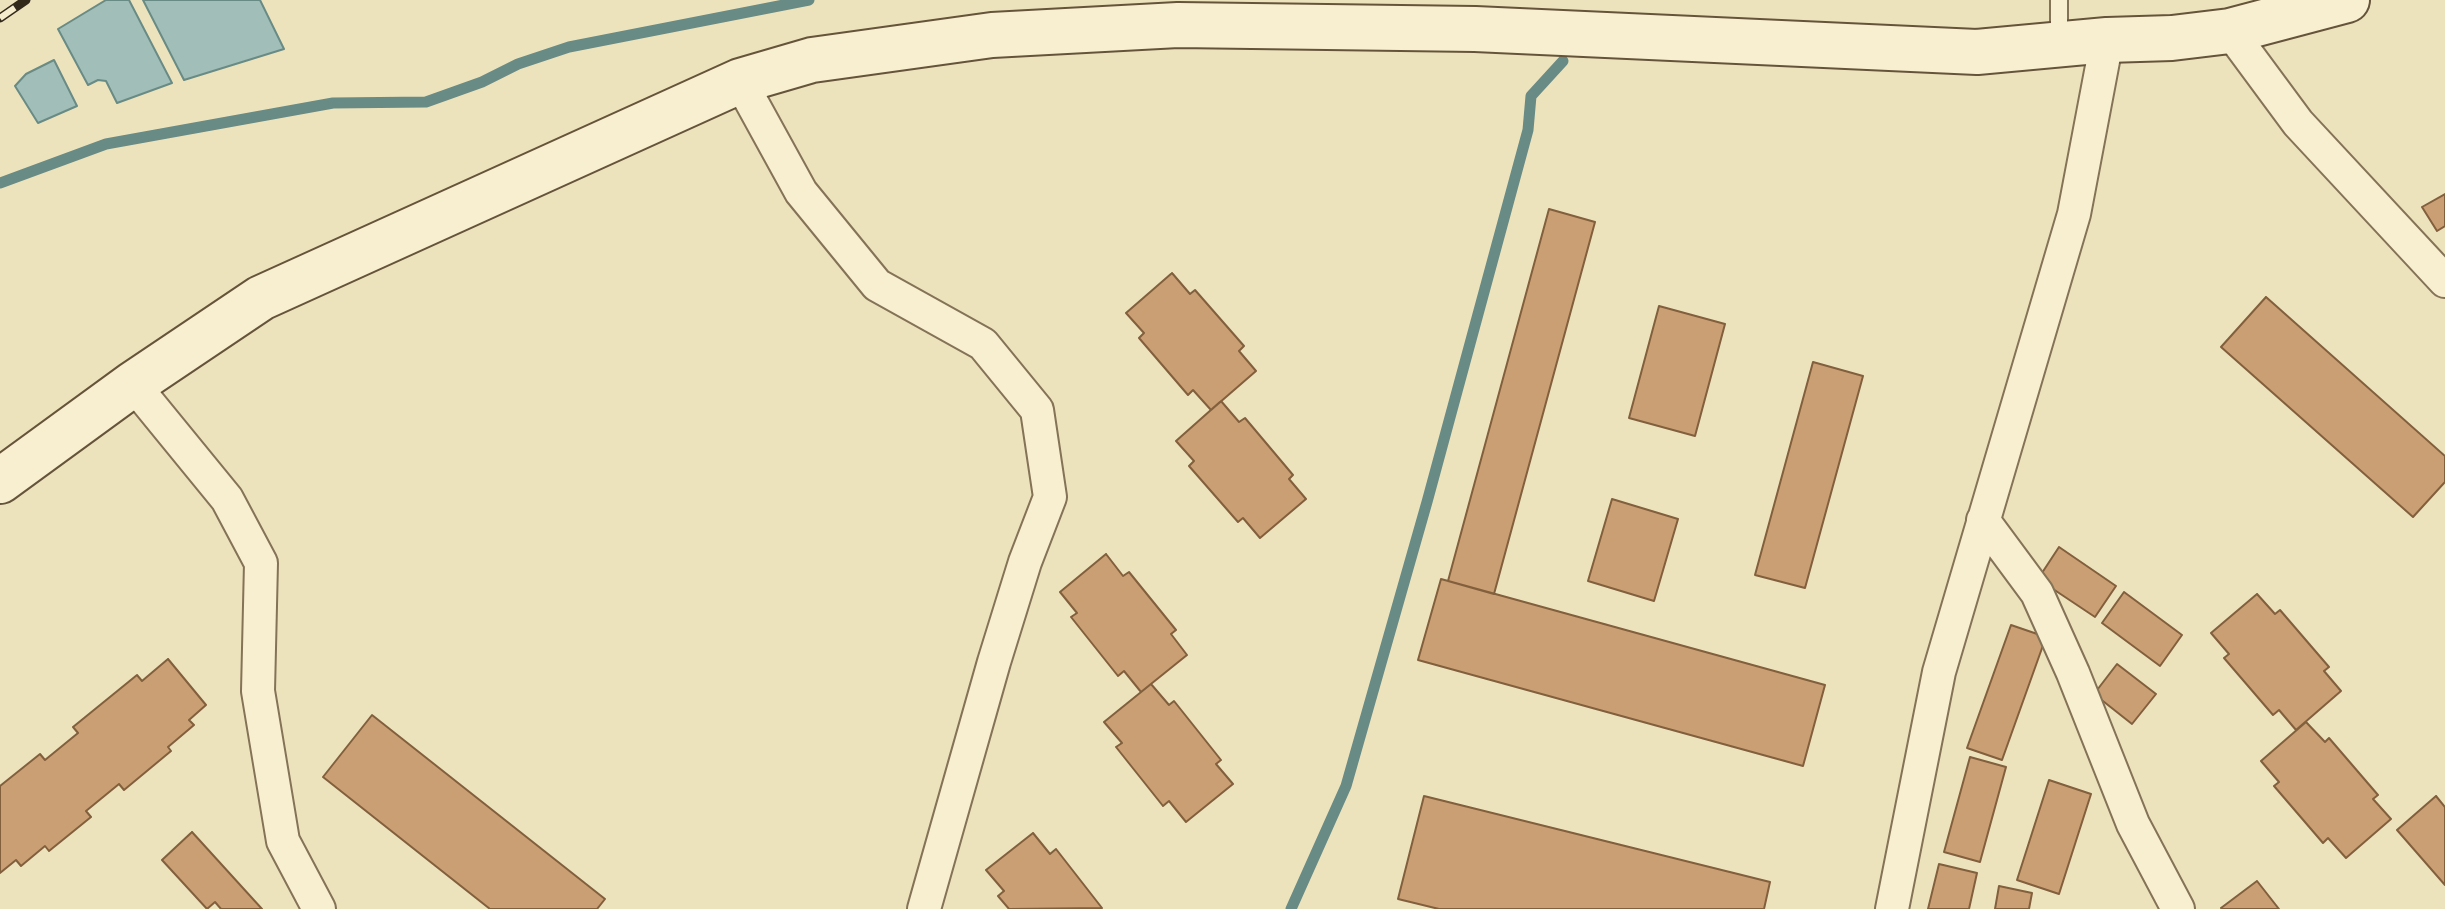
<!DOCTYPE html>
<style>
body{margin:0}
canvas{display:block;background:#ece3bd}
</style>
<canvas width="2445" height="909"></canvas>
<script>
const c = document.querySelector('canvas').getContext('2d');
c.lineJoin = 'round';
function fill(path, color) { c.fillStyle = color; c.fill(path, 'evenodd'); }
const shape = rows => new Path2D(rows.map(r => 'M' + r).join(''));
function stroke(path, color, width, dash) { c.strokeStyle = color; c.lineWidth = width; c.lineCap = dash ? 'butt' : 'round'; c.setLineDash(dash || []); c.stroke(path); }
const water = shape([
 [106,0,129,0,172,83,117,103,106,81,98,80,88,85,58,29,106,0],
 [143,0,260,0,284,49,184,80,143,0],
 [54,60,77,106,38,123,15,86,26,74,54,60]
]);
const stream = shape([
 [0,183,106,144,333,103,426,102,482,82,518,64,569,47,809,0],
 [1291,909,1346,786,1427,502,1528,130,1531,96,1563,61]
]);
const building = shape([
 [2445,194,2445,226,2437,231,2422,207,2445,194],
 [1549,209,1595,222,1494,594,1448,581,1549,209],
 [1172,273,1190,294,1195,290,1244,346,1239,351,1256,371,1211,410,1193,390,1188,395,1139,338,1144,333,1126,313,1172,273],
 [2266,297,2445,456,2445,482,2413,517,2221,347,2266,297],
 [1659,306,1725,324,1695,436,1629,418,1659,306],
 [1813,362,1863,376,1805,588,1755,575,1813,362],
 [1221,401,1239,422,1245,418,1293,475,1289,479,1306,499,1260,538,1243,518,1238,522,1189,466,1194,461,1176,441,1221,401],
 [1612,499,1678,519,1654,601,1588,581,1612,499],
 [2059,547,2116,586,2095,617,2038,579,2059,547],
 [1106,554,1123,576,1129,572,1176,630,1171,634,1187,655,1141,692,1124,671,1118,676,1071,617,1077,613,1060,592,1106,554],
 [1441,579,1825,685,1803,766,1418,660,1441,579],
 [2124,592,2182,635,2160,666,2102,623,2124,592],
 [2257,594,2275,614,2280,610,2329,667,2324,671,2341,691,2296,730,2279,710,2273,715,2224,658,2229,654,2211,633,2257,594],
 [2011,625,2046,637,2002,760,1967,748,2011,625],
 [168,659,206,705,189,720,194,725,168,747,171,751,124,790,119,784,86,811,91,817,49,851,45,846,21,866,16,860,0,873,0,786,40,754,45,760,78,733,73,727,137,675,142,681,168,659],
 [2117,664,2156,694,2132,724,2094,694,2117,664],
 [1151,684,1169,705,1174,701,1221,760,1216,764,1233,784,1186,822,1169,801,1163,806,1116,747,1122,743,1104,722,1151,684],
 [372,715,605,899,597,909,490,909,323,777,372,715],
 [2306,722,2325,742,2329,738,2378,795,2373,799,2391,819,2346,858,2328,838,2323,843,2274,786,2279,782,2261,761,2306,722],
 [1970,757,2006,767,1980,862,1944,852,1970,757],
 [2049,780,2091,794,2059,894,2017,880,2049,780],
 [1424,796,1770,882,1764,909,1439,909,1398,899,1424,796],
 [2436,796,2445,807,2445,885,2397,830,2436,796],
 [192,832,262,909,221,909,215,902,207,909,162,860,192,832],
 [1033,833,1050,854,1056,849,1102,908,1009,909,998,896,1004,891,986,870,1033,833],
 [1939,864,1977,873,1969,909,1928,909,1939,864],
 [2257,881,2279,909,2222,909,2221,908,2257,881],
 [1999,886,2032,893,2029,909,1995,909,1999,886]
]);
const lane = shape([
 [2059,0,2059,43]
]);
const street = shape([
 [2230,31,2298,123,2445,281],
 [740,81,801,192,877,285,983,344,1037,410,1050,497,1025,562,994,662,924,909],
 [133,384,227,499,261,563,258,691,283,841,319,909],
 [1983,520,2037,593,2073,673,2133,824,2178,909],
 [1892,909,1939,672,2074,214,2107,40]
]);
const secondary = shape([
 [0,481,133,384,261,298,740,81,812,60,992,35,1178,25,1475,29,1977,52,2107,40,2172,38,2230,31,2347,0]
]);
const rail = shape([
 [0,18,26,0]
]);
fill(water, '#a1beb8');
stroke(water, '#698b85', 2);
stroke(stream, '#698b85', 11);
fill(building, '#ca9f73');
stroke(building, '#825f3d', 2);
stroke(lane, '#847357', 20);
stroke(street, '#847357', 36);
stroke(secondary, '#65543a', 48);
stroke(lane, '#f8efd0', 16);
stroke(street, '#f8efd0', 32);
stroke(secondary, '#f8efd0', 44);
stroke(rail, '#33291b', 9);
stroke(rail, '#f4eccc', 6, [18]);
</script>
